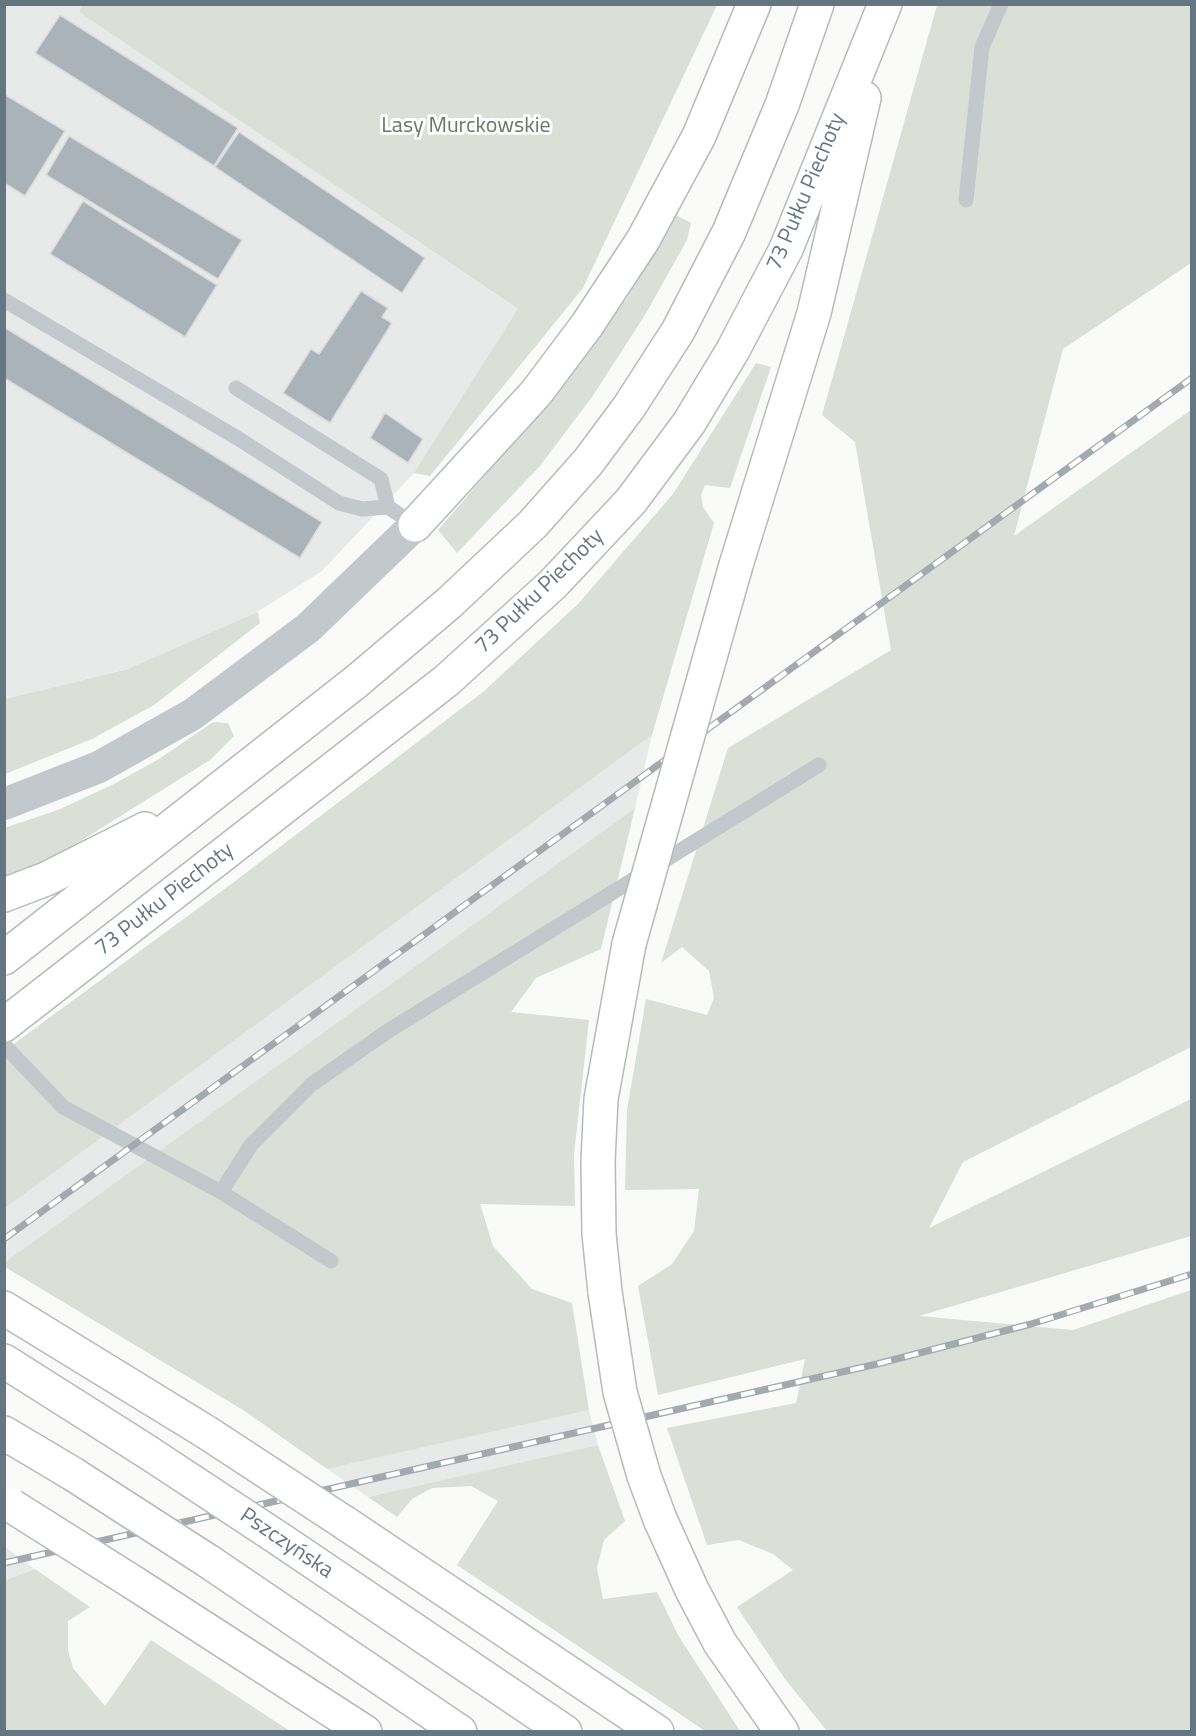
<!DOCTYPE html>
<meta charset="utf-8">
<style>
body{margin:0}
#map{position:relative;width:1196px;height:1736px;overflow:hidden;background:#fafaf8;font-family:"Titillium Web",sans-serif}
canvas{display:block}
.frame{position:absolute;inset:0;border:6px solid #657683;pointer-events:none}
</style>
<div id="map">
<canvas width="1196" height="1736"></canvas>
<div class="frame"></div>
</div>
<script>
const c = document.querySelector('canvas').getContext('2d');
c.lineJoin = 'round';
function fill(path, color) { c.fillStyle = color; c.fill(path, 'evenodd'); }
const shape = rows => new Path2D(rows.map(r => 'M' + r).join(''));
function stroke(path, color, width, dash) { c.strokeStyle = color; c.lineWidth = width; c.lineCap = dash ? 'butt' : 'round'; c.setLineDash(dash || []); c.stroke(path); }
function label(font, color, halo, rows, align = 'center') {
  c.font = font + ' "Titillium Web",sans-serif'; c.lineWidth = 6; c.setLineDash([]); c.textBaseline = 'middle'; c.strokeStyle = halo; c.fillStyle = color; for (const [text, x, y, turn = 0] of rows) {
    c.save(); c.translate(x, y); c.rotate((+turn || 0) * Math.PI / 180); c.textAlign = isNaN(turn) ? turn : align; if (halo) c.strokeText(text, 0, 0); c.fillText(text, 0, 0); c.restore();
  }
}
const built = shape([
 [4,5,82,5,79,12,519,310,414,473,322,571,192,653,5,699],
 [652,735,635,808,5,1263,4,1208],
 [589,1410,598,1445,368,1497,327,1469],
 [4,1547,5,1547,35,1569,5,1580]
]);
const green = shape([
 [82,5,82,4,717,5,583,288,430,476,414,473,518,309,79,12],
 [937,5,1191,5,1191,263,1063,349,1014,536,1191,410,1191,1047,963,1162,929,1228,1191,1099,1191,1236,919,1316,1073,1330,1191,1290,1191,1731,827,1731,785,1679,737,1607,793,1570,773,1554,739,1540,707,1545,667,1428,796,1403,805,1359,658,1395,638,1286,672,1264,694,1231,699,1189,625,1190,627,1110,646,999,707,1015,714,998,709,971,682,947,661,963,728,748,891,650,855,442,822,415],
 [676,215,691,223,687,240,645,315,592,397,539,467,457,553,438,530,570,377,627,298],
 [756,363,771,367,730,488,705,485,701,495,703,507,714,523,652,735,5,1208,4,1051,234,882,483,692,578,604,673,494],
 [258,612,260,623,154,705,92,739,5,774,5,699,128,669],
 [213,722,228,723,234,736,210,760,52,859,5,880,4,828,58,810,112,785,159,759],
 [635,808,601,949,536,978,511,1012,589,1020,574,1154,575,1206,480,1204,493,1246,532,1289,572,1303,589,1410,327,1469,243,1410,5,1267,4,1263],
 [598,1445,625,1521,604,1540,597,1568,603,1599,657,1592,678,1635,740,1731,705,1731,457,1565,498,1501,471,1486,432,1488,412,1499,397,1517,368,1497],
 [35,1569,90,1607,68,1621,68,1650,73,1668,105,1706,151,1640,290,1731,5,1731,5,1580]
]);
const building = shape([
 [60,15,238,128,214,166,35,53,60,15],
 [4,94,65,131,25,196,4,183,4,94],
 [239,132,425,258,402,293,215,167,239,132],
 [69,136,242,240,218,279,46,175,69,136],
 [83,201,217,285,185,337,50,254,83,201],
 [361,291,388,308,382,317,392,323,330,423,283,393,311,349,319,354,361,291],
 [4,327,322,522,300,558,4,378,4,327],
 [385,413,423,439,408,463,370,438,385,413]
]);
const service = shape([
 [966,200,982,47,1001,4],
 [4,300,239,439,339,503,362,509,388,507,415,525],
 [236,388,381,479,388,507],
 [4,1045,63,1107,221,1192,331,1261],
 [221,1192,251,1145,312,1084,388,1031,819,765]
]);
const minor = shape([
 [4,804,99,767,193,714,308,628,415,525]
]);
const primary = shape([
 [415,525,536,393,587,325,643,240,699,136,754,4],
 [736,565,814,313,864,98],
 [4,895,46,879,145,829],
 [4,958,357,681,449,603,533,524,588,462,629,407,678,331,729,232,782,105,817,4],
 [4,1025,446,681,553,584,631,501,689,423,733,350,786,249,885,4],
 [605,1292,599,1234,598,1161,601,1099,629,944],
 [4,1308,206,1432],
 [4,1361,146,1451],
 [4,1433,73,1474],
 [660,1519,692,1590,720,1643,782,1732],
 [345,1523,657,1732],
 [281,1540,565,1732],
 [208,1561,460,1732],
 [134,1583,365,1732]
]);
const rail = shape([
 [4,1239,1192,378],
 [4,1563,877,1364,1031,1324,1192,1274]
]);
const primaryBridge = shape([
 [629,944,736,565],
 [605,1292,620,1392,644,1476,660,1519],
 [206,1432,345,1523],
 [146,1451,281,1540],
 [73,1474,208,1561],
 [12,1506,134,1583]
]);
const parkNames = [
 ["Lasy Murckowskie",466,127]
];
const streetNames = [
 ["73 Pułku Piechoty",807,192,-67],
 ["73 Pułku Piechoty",540,592,-44],
 ["73 Pułku Piechoty",165,900,-38],
 ["Pszczyńska",286,1544,34]
];
fill(built, '#e8e9e9');
fill(green, '#dadfd7');
fill(building, '#aab3b9');
stroke(building, '#dcdcda', 1.5);
stroke(primary, '#b5babe', 36);
stroke(service, '#c3c8cc', 15);
stroke(minor, '#c3c8cc', 32);
stroke(primary, '#fff', 33);
stroke(rail, '#a2aab0', 7);
stroke(rail, '#fff', 4.5, [14]);
stroke(primaryBridge, '#b5babe', 36, []);
stroke(primaryBridge, '#fff', 33);
label('22px', '#687a64', '#fff', parkNames);
label('22px', '#657683', '#fff', streetNames);
</script>
